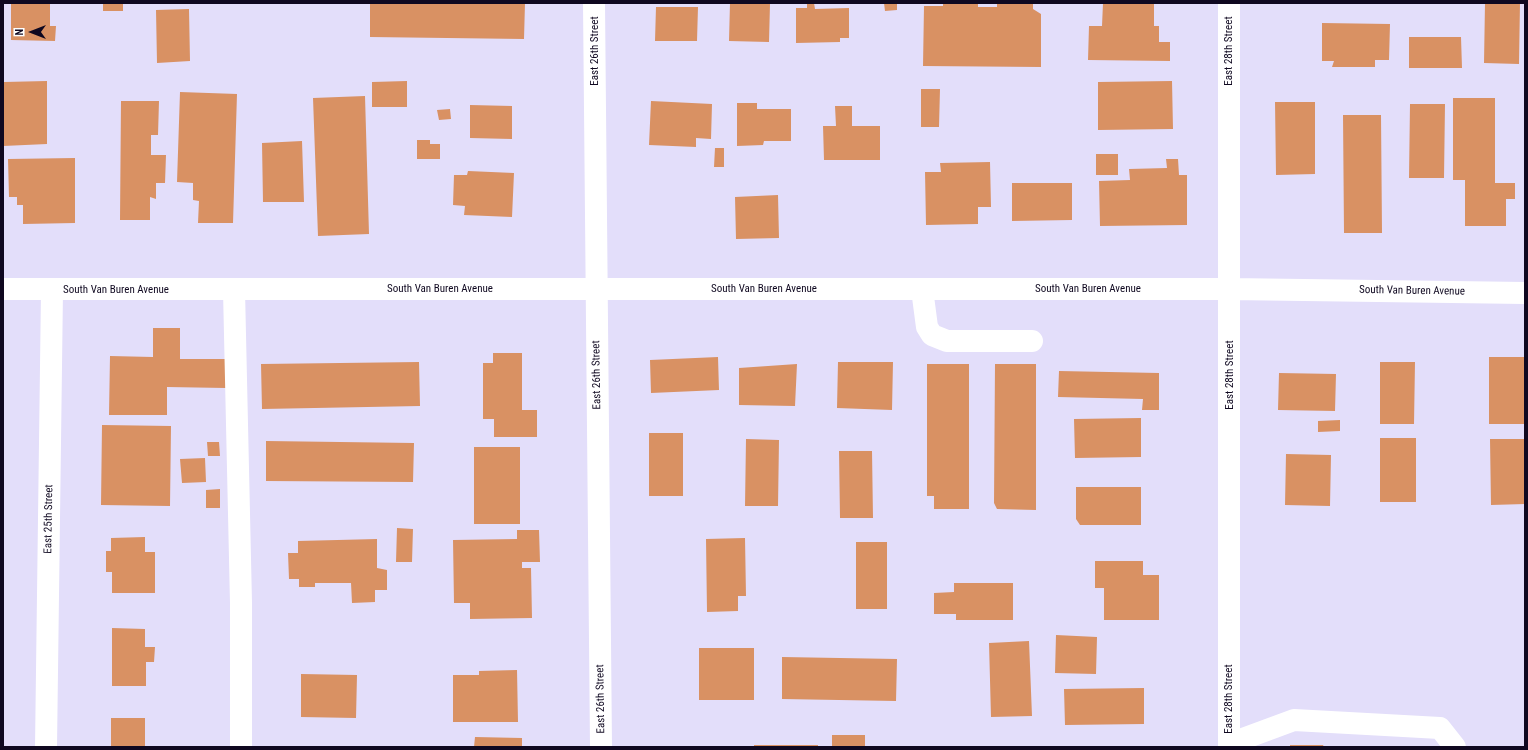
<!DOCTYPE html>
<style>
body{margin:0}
#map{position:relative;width:1528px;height:750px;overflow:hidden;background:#e3defa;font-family:"Roboto Condensed",sans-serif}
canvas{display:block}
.frame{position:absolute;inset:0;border:4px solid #0f0820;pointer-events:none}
.north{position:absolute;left:12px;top:12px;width:40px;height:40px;-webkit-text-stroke:3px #fff;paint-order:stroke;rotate:270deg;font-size:11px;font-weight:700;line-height:16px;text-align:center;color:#0f0820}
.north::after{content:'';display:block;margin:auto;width:14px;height:18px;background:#0f0820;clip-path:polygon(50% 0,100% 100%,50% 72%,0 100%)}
</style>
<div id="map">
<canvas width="1528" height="750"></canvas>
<div class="frame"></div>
<div class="north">N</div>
</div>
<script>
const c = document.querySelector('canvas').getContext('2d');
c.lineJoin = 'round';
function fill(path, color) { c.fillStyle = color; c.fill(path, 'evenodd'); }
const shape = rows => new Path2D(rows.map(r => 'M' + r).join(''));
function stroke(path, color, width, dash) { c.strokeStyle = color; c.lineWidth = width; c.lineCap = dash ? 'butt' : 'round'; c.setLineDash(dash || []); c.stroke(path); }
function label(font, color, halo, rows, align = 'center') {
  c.font = font + ' "Roboto Condensed",sans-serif'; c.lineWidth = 4; c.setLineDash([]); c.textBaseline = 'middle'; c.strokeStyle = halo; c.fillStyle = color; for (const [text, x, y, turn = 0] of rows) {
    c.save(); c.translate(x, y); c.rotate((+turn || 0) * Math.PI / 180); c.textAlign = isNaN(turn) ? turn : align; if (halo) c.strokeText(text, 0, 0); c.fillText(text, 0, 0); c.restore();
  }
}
const building = shape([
 [11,3,50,3,50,26,56,26,55,41,11,40],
 [103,3,123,3,123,11,103,11],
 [370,3,525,3,524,39,370,37],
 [730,3,770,4,769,42,729,41],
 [807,3,814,3,815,9,849,8,849,38,840,38,840,42,796,43,796,8,807,8],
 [884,3,897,3,897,10,885,11],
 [943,3,978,3,978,7,997,7,997,3,1033,3,1033,9,1041,14,1041,67,923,66,924,6,943,6],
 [1103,3,1154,3,1154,26,1159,26,1159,42,1170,42,1170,61,1088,60,1089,26,1102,26],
 [1485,3,1520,3,1519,64,1484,63],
 [656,7,698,7,697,41,655,41],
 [189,9,190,61,157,63,156,10],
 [1322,23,1390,24,1389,60,1375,60,1375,67,1332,67,1334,61,1322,61],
 [1409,37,1461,37,1462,68,1409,68],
 [47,81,47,144,3,146,4,82],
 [407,81,407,107,372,107,372,82],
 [1172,81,1173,129,1098,130,1098,82],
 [921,89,940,89,939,127,921,127],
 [180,92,237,94,233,223,198,223,199,201,193,200,193,183,177,182],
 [365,96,369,234,318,236,313,98],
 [1453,98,1495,98,1495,183,1515,183,1515,199,1506,199,1506,226,1465,226,1465,180,1453,180],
 [121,101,159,101,158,135,151,135,151,155,166,155,165,183,156,183,156,199,150,197,150,220,120,220],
 [651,101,712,104,711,139,696,138,696,147,649,145],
 [1275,102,1315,102,1315,174,1276,175],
 [737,103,757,103,757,109,791,109,791,141,764,141,763,145,737,146],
 [1410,104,1445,104,1444,178,1409,178],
 [470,105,512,106,512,139,470,138],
 [835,106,852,106,852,126,880,126,880,160,824,160,823,126,836,126],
 [450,109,451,119,439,120,437,110],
 [1343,115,1381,115,1382,233,1344,233],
 [417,140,430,140,430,144,440,144,440,159,417,159],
 [302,141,304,202,263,202,262,143],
 [715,148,724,148,724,167,714,167],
 [1096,154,1118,154,1118,175,1096,175],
 [75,158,75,223,23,224,23,205,17,205,17,197,9,197,8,159],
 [1166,159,1178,159,1179,175,1187,175,1187,225,1100,226,1099,181,1130,180,1129,169,1167,168],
 [990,162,991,207,978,207,978,224,926,225,925,172,941,172,940,163],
 [468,171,514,173,512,217,464,215,465,206,453,205,454,175,467,175],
 [1012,183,1072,183,1072,220,1012,221],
 [778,195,779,238,736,239,735,197],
 [153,328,180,328,180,359,226,359,226,388,167,387,167,415,109,415,110,356,153,357],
 [493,353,522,353,522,410,537,410,537,437,494,437,494,419,483,419,483,363,493,363],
 [718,357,719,390,651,393,650,360],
 [1489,357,1525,357,1525,424,1489,424],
 [419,362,420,406,262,409,261,364],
 [838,362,893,362,892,410,837,408],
 [1380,362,1415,362,1414,424,1380,424],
 [797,364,795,406,739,405,739,368],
 [927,364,969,364,969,509,934,509,934,496,927,496],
 [995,364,1036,364,1036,510,997,509,994,503],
 [1059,371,1159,373,1159,410,1142,410,1143,399,1058,397],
 [1279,373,1336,374,1335,411,1278,410],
 [1141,418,1141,457,1075,458,1074,419],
 [1340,420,1340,431,1318,432,1318,421],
 [102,425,171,426,170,506,101,505],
 [649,433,683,433,683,496,649,496],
 [1380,438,1416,438,1416,502,1380,502],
 [746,439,779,440,778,506,745,506],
 [1490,439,1525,439,1525,504,1491,505],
 [266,441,414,443,413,482,266,481],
 [207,442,219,442,220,456,208,456],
 [474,447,520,447,520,524,474,524],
 [839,451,872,451,873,518,840,518],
 [1286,454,1331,455,1330,506,1285,505],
 [205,458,206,482,182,483,180,459],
 [1076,487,1141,487,1141,525,1080,525,1076,519],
 [220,489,220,508,206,508,206,490],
 [397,528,413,529,412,562,396,562],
 [517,530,539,530,540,562,522,562,522,568,531,568,532,618,470,619,470,603,454,603,453,540,517,539],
 [145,537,145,552,155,552,155,593,112,593,112,572,106,572,106,551,111,551,111,538],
 [745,538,746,596,738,596,738,611,707,612,706,539],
 [377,539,377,568,387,570,387,590,375,590,375,602,352,603,351,583,315,583,315,587,299,587,299,579,289,579,288,553,298,553,298,541],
 [856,542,887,542,887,609,856,609],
 [1095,561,1143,561,1143,575,1159,575,1159,620,1104,620,1104,588,1095,588],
 [954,583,1013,583,1013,620,956,620,956,614,934,614,934,593,954,592],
 [112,628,145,629,145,647,155,647,154,662,146,662,146,686,112,686],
 [1056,635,1097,637,1096,674,1055,673],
 [1029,641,1032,716,991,717,989,643],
 [699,648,754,648,754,700,699,700],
 [782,657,897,659,896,701,782,699],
 [517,670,518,722,453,722,453,675,479,675,479,671],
 [301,674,357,675,356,718,301,717],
 [1144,688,1144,724,1065,725,1064,689],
 [111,718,145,718,145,747,111,747],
 [832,735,865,735,865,747,832,747],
 [475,737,522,738,522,747,474,747],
 [754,745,818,745,818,747,754,747],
 [1290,745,1323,745,1324,747,1290,747]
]);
const minor = shape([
 [594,3,601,747],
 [3,289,1230,289,1525,293],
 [922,289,927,327,932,335,947,341,1032,341],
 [234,290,241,603,241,747],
 [1229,744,1294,720,1440,728,1455,747],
 [46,747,52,290],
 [1229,747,1229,3]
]);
const streetNames = [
 ["East 26th Street",595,51,-90],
 ["East 28th Street",1229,51,-90],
 ["South Van Buren Avenue",440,289],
 ["South Van Buren Avenue",764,289],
 ["South Van Buren Avenue",1088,289],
 ["South Van Buren Avenue",116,290],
 ["South Van Buren Avenue",1412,291,1],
 ["East 26th Street",597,375,-91],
 ["East 28th Street",1230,375,-90],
 ["East 25th Street",49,519,-89],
 ["East 26th Street",601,699,-91],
 ["East 28th Street",1229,699,-90]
];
fill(building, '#d99163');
stroke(minor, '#fff', 22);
label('11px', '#0f0820', '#fff', streetNames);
</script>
